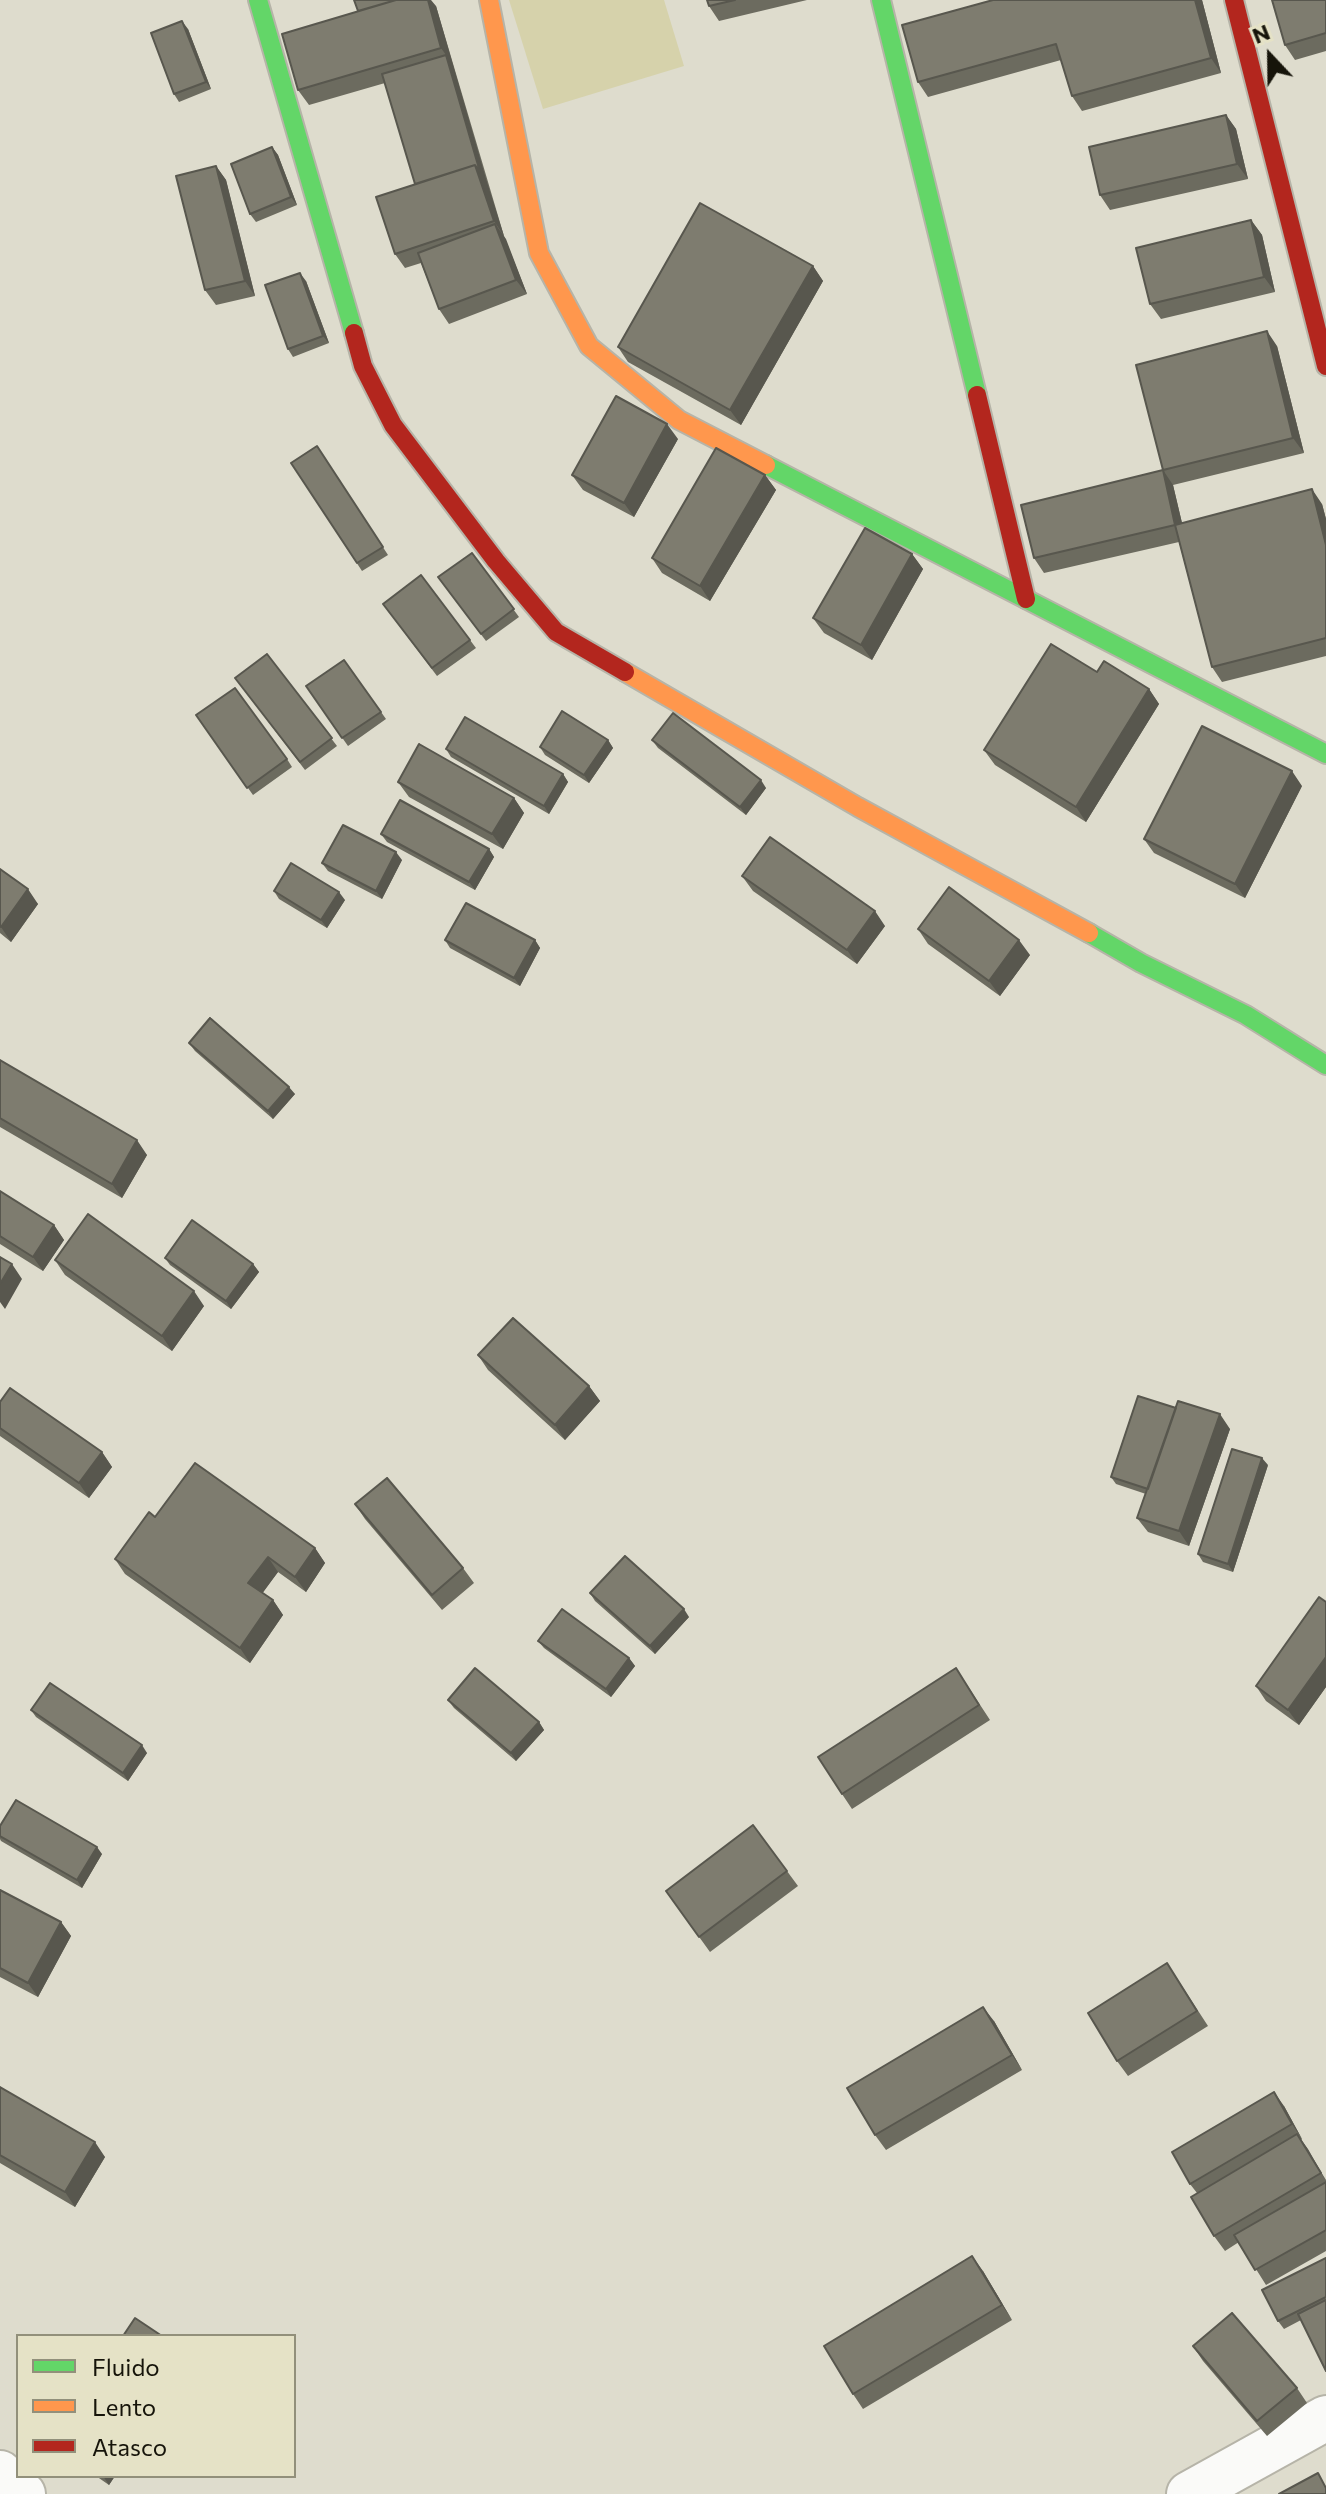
<!DOCTYPE html>
<style>
body{margin:0}
#map{position:relative;width:1326px;height:2494px;overflow:hidden;background:#dedccd;font-family:Commissioner,sans-serif}
canvas{display:block}
.legend{position:absolute;left:16px;top:2334px;width:280px;height:144px;box-sizing:border-box;background:#e5e2c6;border:2px solid #92907b;margin:0;padding:10px 14px;list-style:none;font-size:24px;color:#16140a}
.legend li{display:flex;align-items:center;gap:16px;height:40px}
.legend b{width:40px;border:2px solid #92907b}
.north{position:absolute;left:1230px;top:16px;width:80px;height:80px;-webkit-text-stroke:6px #e5e2c6;paint-order:stroke;rotate:338deg;font-size:22px;font-weight:700;line-height:32px;text-align:center;color:#16140a}
.north::after{content:'';display:block;margin:auto;width:28px;height:36px;background:#16140a;clip-path:polygon(50% 0,100% 100%,50% 72%,0 100%)}
</style>
<div id="map">
<canvas width="1326" height="2494"></canvas>
<ul class="legend">
<li><b style="height:10px;background:#63d668"></b>Fluido</li>
<li><b style="height:10px;background:#ff974d"></b>Lento</li>
<li><b style="height:10px;background:#b3261e"></b>Atasco</li>
</ul>
<div class="north">N</div>
</div>
<script>
const c = document.querySelector('canvas').getContext('2d');
c.lineJoin = 'round';
function fill(path, color) { c.fillStyle = color; c.fill(path, 'evenodd'); }
const shape = rows => new Path2D(rows.map(r => 'M' + r).join(''));
function stroke(path, color, width, dash) { c.strokeStyle = color; c.lineWidth = width; c.lineCap = dash ? 'butt' : 'round'; c.setLineDash(dash || []); c.stroke(path); }
const green = shape([
 [509,0,664,0,684,66,543,109]
]);
const street = shape([
 [0,2473,23,2494],
 [1189,2494,1326,2418]
]);
const fast = shape([
 [258,0,354,333],
 [881,0,977,395],
 [766,465,1326,754],
 [1089,933,1141,963,1246,1015,1326,1065]
]);
const slow = shape([
 [489,0,539,253,589,346,679,420,766,465],
 [625,672,858,807,1089,933]
]);
const jam = shape([
 [1234,0,1326,366],
 [354,333,363,366,393,425,496,561,556,632,625,672],
 [977,395,1026,599]
]);
const wall = shape([
 [707,0,807,0,719,21,709,6],
 [993,0,1202,0,1221,73,1082,111,1072,96,1061,60,928,97,918,82],
 [1326,0,1326,51,1295,60,1285,45],
 [436,6,504,236,527,294,449,324,439,309,421,263,405,268,395,254,415,184,385,83,309,105,298,90],
 [188,29,211,89,179,102,174,94],
 [1226,115,1236,129,1248,179,1110,210,1100,195],
 [272,147,278,155,297,205,256,222,250,214],
 [216,166,226,180,255,296,216,305,205,290],
 [1251,220,1262,235,1275,292,1161,319,1150,304],
 [813,266,823,281,741,425,628,362,618,347],
 [306,281,329,343,293,357,288,349],
 [1277,346,1304,453,1173,485,1182,523,1322,504,1326,519,1326,656,1222,682,1212,667,1179,542,1044,573,1034,558,1163,470],
 [678,439,634,517,583,490,572,475],
 [317,446,388,555,362,571,291,463],
 [765,475,776,490,710,601,662,573,652,558],
 [472,553,519,617,486,641,438,577],
 [912,554,923,569,872,660,824,633,813,618],
 [421,575,476,648,437,676,383,604],
 [267,654,337,746,305,770,235,678],
 [344,660,386,719,348,746,306,686],
 [1149,689,1159,704,1086,822,995,765,984,750],
 [196,715,287,759,292,767,253,795],
 [608,740,613,748,589,783,545,755,540,747],
 [652,740,766,788,746,815,658,748],
 [446,749,563,774,568,782,549,814,451,757],
 [398,782,514,798,524,813,503,849,409,797],
 [1302,786,1245,898,1154,853,1144,839],
 [381,834,489,849,494,857,475,890,387,842],
 [402,860,382,899,328,871,322,863],
 [0,869,38,904,11,942,0,933],
 [742,876,885,926,857,964,753,891],
 [274,891,345,900,327,928,279,899],
 [918,929,1030,955,1000,996,928,944],
 [445,940,535,940,540,948,520,986,450,948],
 [189,1043,295,1094,273,1119,195,1051],
 [0,1060,147,1155,122,1198,0,1127],
 [0,1191,54,1225,64,1240,43,1271,0,1244],
 [165,1258,253,1264,259,1272,231,1309,170,1265],
 [55,1260,204,1306,172,1351,65,1275],
 [478,1355,589,1386,600,1401,565,1440,488,1370],
 [0,1402,102,1452,112,1467,89,1498,0,1436],
 [1176,1408,1230,1429,1189,1546,1148,1532,1137,1518,1146,1494,1116,1484,1111,1477],
 [1268,1465,1233,1572,1203,1562,1198,1554],
 [355,1504,463,1568,474,1583,442,1610,365,1519],
 [315,1548,325,1563,306,1592,278,1572,262,1593,273,1600,283,1615,250,1663,125,1574,115,1559],
 [590,1593,689,1617,655,1654,595,1601],
 [1326,1602,1326,1687,1299,1725,1266,1701,1256,1686],
 [538,1641,629,1658,635,1666,611,1697,544,1648],
 [956,1668,990,1720,852,1809,842,1794],
 [448,1700,539,1722,544,1730,516,1761,454,1708],
 [31,1710,147,1753,128,1781,36,1717],
 [753,1825,798,1886,710,1952,666,1891],
 [0,1826,102,1854,82,1888,1,1841,0,1839],
 [0,1890,61,1922,71,1936,38,1997,0,1977],
 [1167,1963,1208,2026,1128,2076,1117,2061],
 [994,2021,1022,2070,886,2150,875,2135],
 [0,2087,105,2157,75,2207,0,2163],
 [1284,2106,1302,2139,1301,2140,1326,2180,1326,2251,1266,2285,1239,2242,1225,2251,1214,2236,1197,2193,1190,2184],
 [1326,2258,1326,2372,1301,2320,1284,2329,1278,2321],
 [983,2271,1012,2320,863,2409,853,2394],
 [1193,2346,1297,2388,1307,2403,1267,2436,1203,2361],
 [96,2476,115,2476,109,2485]
]);
const shadedWall = shape([
 [428,0,431,0,436,6,486,179,504,236,494,221,475,165,446,55,441,48],
 [1195,0,1202,0,1221,73,1211,58],
 [182,21,188,29,211,89,206,82],
 [1226,115,1236,129,1248,179,1237,164],
 [272,147,278,155,297,205,291,197],
 [216,166,226,180,255,296,245,281],
 [1251,220,1262,235,1275,292,1264,277],
 [495,224,506,239,527,294,516,280],
 [813,266,823,281,741,425,730,410],
 [300,273,306,281,329,343,323,336],
 [1267,331,1277,346,1304,453,1293,438],
 [667,424,678,439,634,517,624,503],
 [1163,470,1173,485,1186,540,1175,525],
 [765,475,776,490,710,601,700,586],
 [1312,489,1322,504,1326,519,1326,545],
 [912,554,923,569,872,660,861,645],
 [1149,689,1159,704,1086,822,1076,807],
 [608,740,613,748,589,783,584,775],
 [1292,771,1302,786,1245,898,1235,884],
 [563,774,568,782,549,814,544,806],
 [761,780,766,788,746,815,740,807],
 [514,798,524,813,503,849,492,834],
 [489,849,494,857,475,890,469,882],
 [396,852,402,860,382,899,376,891],
 [28,889,38,904,11,942,1,927],
 [339,892,345,900,327,928,321,920],
 [875,911,885,926,857,964,847,950],
 [535,940,540,948,520,986,514,978],
 [1019,940,1030,955,1000,996,989,981],
 [289,1087,295,1094,273,1119,268,1111],
 [137,1140,147,1155,122,1198,112,1184],
 [54,1225,64,1240,43,1271,33,1257],
 [12,1264,22,1279,5,1309,0,1302,0,1284],
 [253,1264,259,1272,231,1309,226,1301],
 [194,1291,204,1306,172,1351,162,1336],
 [589,1386,600,1401,565,1440,555,1425],
 [1220,1414,1230,1429,1189,1546,1179,1531],
 [102,1452,112,1467,89,1498,79,1483],
 [1262,1458,1268,1465,1233,1572,1228,1564],
 [315,1548,325,1563,306,1592,295,1577],
 [268,1557,278,1572,259,1598,248,1583],
 [273,1600,283,1615,250,1663,240,1648],
 [684,1609,689,1617,655,1654,650,1646],
 [1326,1657,1326,1687,1299,1725,1288,1710],
 [629,1658,635,1666,611,1697,606,1689],
 [539,1722,544,1730,516,1761,511,1753],
 [142,1745,147,1753,128,1781,123,1773],
 [97,1847,102,1854,82,1888,77,1880],
 [61,1922,71,1936,38,1997,28,1983],
 [983,2007,994,2021,1022,2070,1012,2055],
 [1274,2092,1284,2106,1302,2139,1292,2124],
 [1297,2134,1308,2149,1326,2181,1321,2173],
 [95,2142,105,2157,75,2207,65,2192],
 [972,2256,983,2271,1012,2320,1002,2305],
 [103,2476,115,2476,109,2485]
]);
const building = shape([
 [354,0,396,0,358,11,354,0],
 [396,0,428,0,441,48,298,90,282,34,396,0],
 [707,0,735,0,709,6,707,0],
 [993,0,1195,0,1211,58,1072,96,1056,44,918,82,902,25,993,0],
 [1272,0,1326,0,1326,33,1285,45,1272,0],
 [182,21,206,82,174,94,151,33,182,21],
 [446,55,480,172,475,165,415,184,382,74,446,55],
 [1226,115,1237,164,1100,195,1089,147,1226,115],
 [272,147,291,197,250,214,231,164,272,147],
 [475,165,494,221,395,254,376,197,475,165],
 [216,166,245,281,205,290,176,176,216,166],
 [700,203,813,266,730,410,618,347,700,203],
 [1251,220,1264,277,1150,304,1136,248,1251,220],
 [495,224,516,280,439,309,418,253,495,224],
 [300,273,323,336,288,349,265,285,300,273],
 [1267,331,1293,438,1163,470,1136,365,1267,331],
 [616,396,667,424,624,503,572,475,616,396],
 [317,446,383,547,357,563,291,463,317,446],
 [716,448,765,475,700,586,652,558,716,448],
 [1163,470,1175,525,1034,558,1021,505,1163,470],
 [1312,489,1326,545,1326,638,1212,667,1175,525,1312,489],
 [865,528,912,554,861,645,813,618,865,528],
 [472,553,514,609,481,634,438,577,472,553],
 [421,575,470,640,432,668,383,604,421,575],
 [1051,644,1097,672,1104,661,1149,689,1076,807,984,750,1051,644],
 [267,654,332,738,300,762,235,678,267,654],
 [344,660,381,712,342,738,306,686,344,660],
 [235,688,287,759,247,788,196,715,235,688],
 [562,711,608,740,584,775,540,747,562,711],
 [673,713,761,780,740,807,652,740,673,713],
 [465,717,563,774,544,806,446,749,465,717],
 [1202,726,1292,771,1235,884,1144,839,1202,726],
 [419,744,514,798,492,834,398,782,419,744],
 [400,800,489,849,469,882,381,834,400,800],
 [343,825,396,852,376,891,322,863,343,825],
 [770,837,875,911,847,950,742,876,770,837],
 [291,863,339,892,321,920,274,891,291,863],
 [0,869,28,889,1,927,0,926,0,869],
 [949,887,1019,940,989,981,918,929,949,887],
 [466,903,535,940,514,978,445,940,466,903],
 [210,1018,289,1087,268,1111,189,1043,210,1018],
 [0,1060,137,1140,112,1184,0,1118,0,1060],
 [0,1191,54,1225,33,1257,0,1236,0,1191],
 [88,1214,194,1291,162,1336,55,1260,88,1214],
 [192,1220,253,1264,226,1301,165,1258,192,1220],
 [0,1257,12,1264,0,1284,0,1257],
 [513,1318,589,1386,555,1425,478,1355,513,1318],
 [10,1388,102,1452,79,1483,0,1428,0,1402,10,1388],
 [1138,1396,1176,1408,1148,1489,1111,1477,1138,1396],
 [1178,1401,1220,1414,1179,1531,1137,1518,1178,1401],
 [1232,1449,1262,1458,1228,1564,1198,1554,1232,1449],
 [195,1463,315,1548,295,1577,268,1557,248,1583,273,1600,240,1648,115,1559,149,1512,155,1517,195,1463],
 [387,1478,463,1568,432,1595,355,1504,387,1478],
 [625,1556,684,1609,650,1646,590,1593,625,1556],
 [1319,1597,1326,1602,1326,1657,1288,1710,1256,1686,1319,1597],
 [562,1609,629,1658,606,1689,538,1641,562,1609],
 [475,1668,539,1722,511,1753,448,1700,475,1668],
 [956,1668,979,1705,842,1794,818,1757,956,1668],
 [50,1683,142,1745,123,1773,31,1710,50,1683],
 [16,1800,97,1847,77,1880,0,1836,0,1826,16,1800],
 [753,1825,787,1871,699,1937,666,1891,753,1825],
 [0,1890,61,1922,28,1983,0,1968,0,1890],
 [1167,1963,1197,2011,1117,2061,1088,2013,1167,1963],
 [983,2007,1012,2055,875,2135,847,2088,983,2007],
 [0,2087,95,2142,65,2192,0,2155,0,2087],
 [1274,2092,1292,2124,1190,2184,1172,2152,1274,2092],
 [1297,2134,1321,2173,1214,2236,1191,2197,1297,2134],
 [1326,2182,1326,2230,1255,2270,1234,2235,1326,2182],
 [972,2256,1002,2305,853,2394,824,2346,972,2256],
 [1326,2258,1326,2297,1278,2321,1262,2290,1326,2258],
 [1326,2300,1326,2371,1298,2314,1326,2300],
 [1232,2313,1297,2388,1257,2421,1193,2346,1232,2313],
 [135,2318,162,2336,123,2336,135,2318],
 [1318,2473,1326,2488,1326,2494,1279,2494,1318,2473]
]);
fill(green, '#d6d2ab');
stroke(street, '#b6b4a8', 48);
stroke(fast, '#b6b4a8', 22);
stroke(slow, '#b6b4a8', 22);
stroke(jam, '#b6b4a8', 22);
stroke(street, '#fafaf8', 44);
stroke(fast, '#63d668', 18);
stroke(slow, '#ff974d', 18);
stroke(jam, '#b3261e', 18);
fill(wall, '#6c6b5f');
fill(shadedWall, '#58574e');
fill(building, '#7e7c6f');
stroke(building, '#58574e', 2);
</script>
